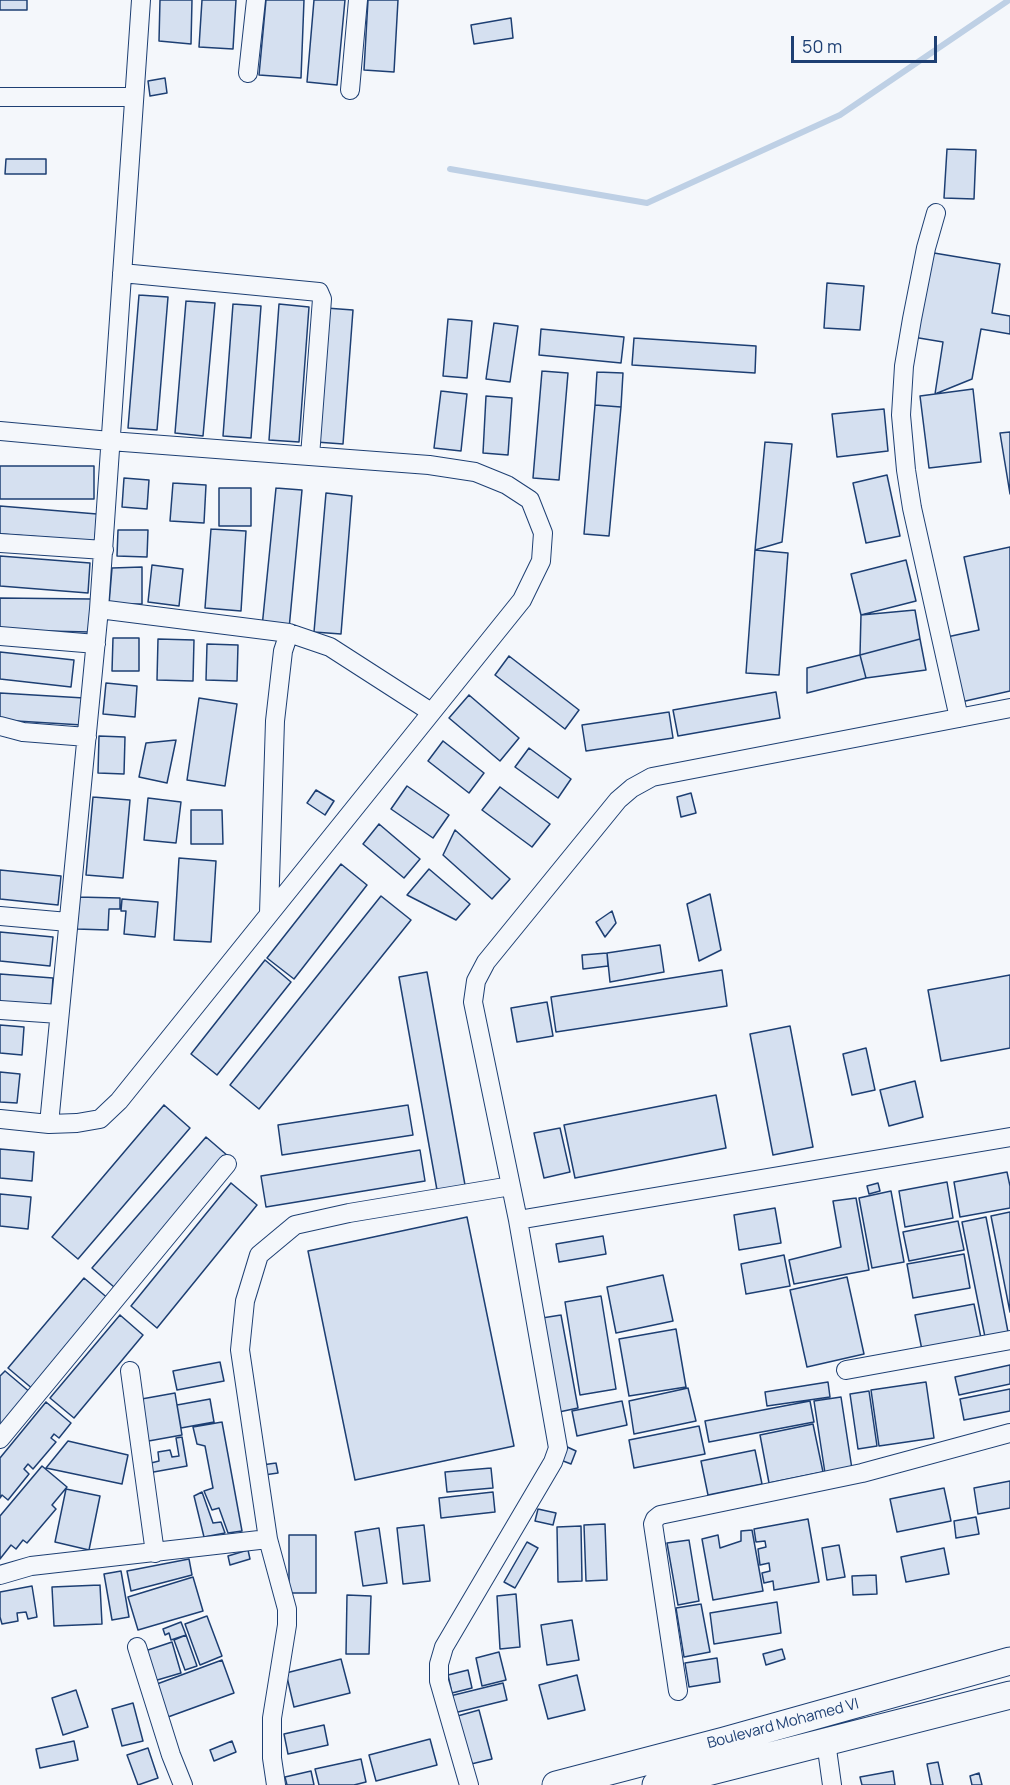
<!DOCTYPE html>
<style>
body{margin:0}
#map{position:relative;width:1010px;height:1785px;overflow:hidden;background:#f4f7fb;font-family:Manrope,sans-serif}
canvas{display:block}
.scale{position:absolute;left:791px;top:36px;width:146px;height:27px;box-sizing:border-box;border:3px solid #1d3f73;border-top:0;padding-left:8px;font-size:18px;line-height:21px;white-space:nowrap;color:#1d3f73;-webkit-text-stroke:4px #f4f7fb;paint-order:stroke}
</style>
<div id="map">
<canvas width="1010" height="1785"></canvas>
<div class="scale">50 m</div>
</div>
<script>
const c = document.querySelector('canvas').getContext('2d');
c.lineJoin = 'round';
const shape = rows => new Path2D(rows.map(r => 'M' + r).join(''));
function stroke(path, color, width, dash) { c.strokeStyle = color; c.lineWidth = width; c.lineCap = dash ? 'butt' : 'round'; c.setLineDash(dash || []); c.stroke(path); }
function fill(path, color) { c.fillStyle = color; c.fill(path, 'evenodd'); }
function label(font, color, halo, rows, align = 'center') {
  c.font = font + ' Manrope,sans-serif'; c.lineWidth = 4.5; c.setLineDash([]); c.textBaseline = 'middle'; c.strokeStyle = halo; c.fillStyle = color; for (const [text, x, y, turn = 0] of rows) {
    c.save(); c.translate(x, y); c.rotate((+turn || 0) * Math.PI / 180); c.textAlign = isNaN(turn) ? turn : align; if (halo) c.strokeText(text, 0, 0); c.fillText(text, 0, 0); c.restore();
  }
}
const stream = shape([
 [450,169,647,203,840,115,1009,0]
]);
const building = shape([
 [0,0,27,0,27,10,0,10,0,0],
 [160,0,192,0,191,44,159,41,160,0],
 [202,0,236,0,233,49,199,47,202,0],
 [266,0,304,0,301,78,259,75,266,0],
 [314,0,345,0,337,85,307,82,314,0],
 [368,0,398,0,394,72,364,70,368,0],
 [511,18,513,38,474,44,471,25,511,18],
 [165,78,167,93,150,96,148,81,165,78],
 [947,149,976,150,974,199,944,198,947,149],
 [6,159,46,159,46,174,5,174,6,159],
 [928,252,1000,264,992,313,1010,316,1010,334,981,329,972,379,935,394,943,342,913,337,928,252],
 [827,283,864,286,860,330,824,328,827,283],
 [139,295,168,297,157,430,128,428,139,295],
 [186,301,215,303,203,436,175,433,186,301],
 [233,304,261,306,251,438,223,436,233,304],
 [279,304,309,307,299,442,269,440,279,304],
 [326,308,353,310,343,444,316,442,326,308],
 [448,319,472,321,467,378,443,376,448,319],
 [494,323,518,326,510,382,486,379,494,323],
 [541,329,624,337,621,363,539,355,541,329],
 [634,338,756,346,755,373,632,365,634,338],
 [542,371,568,373,559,480,533,478,542,371],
 [597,372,623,373,621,407,595,405,597,372],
 [973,389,981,462,929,468,920,396,973,389],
 [441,391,467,394,461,451,434,448,441,391],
 [486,396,512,398,508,455,483,453,486,396],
 [595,405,621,407,609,536,584,534,595,405],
 [884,409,888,451,837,457,832,414,884,409],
 [1010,432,1010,494,1000,433,1010,432],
 [765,442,792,444,782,542,755,550,765,442],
 [0,466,94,466,94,499,0,499,0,466],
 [887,475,900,536,866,543,853,483,887,475],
 [124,478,149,480,147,509,122,507,124,478],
 [173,483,206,485,204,523,170,521,173,483],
 [219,488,251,488,251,526,219,526,219,488],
 [276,488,302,490,289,629,262,627,276,488],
 [326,493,352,496,341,634,314,632,326,493],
 [0,506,97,514,95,541,0,534,0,506],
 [211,529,246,531,241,611,205,608,211,529],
 [118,530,148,530,147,557,117,556,118,530],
 [1010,547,1010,691,961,702,947,637,979,630,964,557,1010,547],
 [755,550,788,553,779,675,746,673,755,550],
 [0,556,90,563,88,593,0,586,0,556],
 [906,560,916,601,861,615,851,574,906,560],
 [152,565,183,569,179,606,148,602,152,565],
 [142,567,142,604,109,604,112,568,142,567],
 [0,598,91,599,90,632,0,630,0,598],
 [915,610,920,639,860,655,861,615,915,610],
 [113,638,139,638,139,671,112,671,113,638],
 [158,639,194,640,193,681,157,680,158,639],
 [920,639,926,670,866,678,860,655,920,639],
 [207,644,238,645,237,681,206,680,207,644],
 [0,652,74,660,71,687,0,679,0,652],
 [860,655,866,678,807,693,807,668,860,655],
 [509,656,579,710,565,729,495,675,509,656],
 [106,683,137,686,135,717,103,714,106,683],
 [776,692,780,718,678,736,673,710,776,692],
 [0,693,84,698,82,725,0,720,0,693],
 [469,695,519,738,500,761,449,718,469,695],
 [199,698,237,704,225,786,187,780,199,698],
 [669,712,673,738,586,751,582,725,669,712],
 [99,736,125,737,124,774,98,773,99,736],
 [176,740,167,783,139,777,146,743,176,740],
 [443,741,484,773,469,793,428,761,443,741],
 [529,748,571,779,558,798,515,767,529,748],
 [407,786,449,815,433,838,391,809,407,786],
 [500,787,550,824,532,847,482,810,500,787],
 [316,790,334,801,325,815,307,803,316,790],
 [691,793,696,813,681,817,677,797,691,793],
 [93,797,130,800,123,878,86,875,93,797],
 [148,798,181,802,176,843,144,840,148,798],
 [191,810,222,810,223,844,191,844,191,810],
 [379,824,420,859,404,878,363,844,379,824],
 [455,830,510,879,492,899,443,855,455,830],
 [179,858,216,861,211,942,174,940,179,858],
 [341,864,367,885,294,979,267,958,341,864],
 [429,869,470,904,456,920,407,895,429,869],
 [0,870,61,876,58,905,0,899,0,870],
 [710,894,721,950,699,961,687,904,710,894],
 [381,896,411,920,259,1109,230,1085,381,896],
 [77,897,120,898,120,909,109,909,108,930,76,929,77,897],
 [122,899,158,902,155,937,124,934,126,911,121,911,122,899],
 [612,911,616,923,605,937,596,922,612,911],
 [0,932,53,937,50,966,0,961,0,932],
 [660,945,664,972,610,982,607,953,660,945],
 [607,953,608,966,583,969,582,955,607,953],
 [265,960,291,982,217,1075,191,1054,265,960],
 [722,970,727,1006,556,1032,551,997,722,970],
 [427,972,465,1185,437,1190,399,977,427,972],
 [0,974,53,978,51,1006,0,1002,0,974],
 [1010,975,1010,1048,941,1061,928,990,1010,975],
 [547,1002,553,1036,517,1042,511,1008,547,1002],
 [0,1025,24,1027,22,1055,0,1053,0,1025],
 [790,1026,813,1147,773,1155,750,1034,790,1026],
 [866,1048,875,1090,852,1095,843,1054,866,1048],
 [0,1072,20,1074,17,1103,0,1102,0,1072],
 [915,1081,923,1117,889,1126,880,1090,915,1081],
 [716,1095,726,1148,575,1178,564,1125,716,1095],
 [164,1105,190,1128,78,1259,52,1237,164,1105],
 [408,1105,413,1135,282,1155,278,1125,408,1105],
 [560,1128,570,1172,544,1178,534,1133,560,1128],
 [206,1137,228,1156,114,1287,92,1268,206,1137],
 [0,1149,34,1152,32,1181,0,1178,0,1149],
 [420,1150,425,1181,266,1207,261,1176,420,1150],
 [1007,1172,1010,1186,1010,1208,960,1217,954,1182,1007,1172],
 [947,1182,953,1218,905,1227,899,1191,947,1182],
 [231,1183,257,1205,157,1328,131,1306,231,1183],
 [878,1183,880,1191,869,1194,867,1186,878,1183],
 [891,1191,904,1262,872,1268,859,1198,891,1191],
 [0,1194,31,1197,28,1229,0,1226,0,1194],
 [856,1198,869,1270,794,1284,789,1260,841,1247,833,1201,856,1198],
 [775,1208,781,1243,739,1250,734,1215,775,1208],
 [1010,1212,1010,1312,991,1216,1010,1212],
 [467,1217,514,1446,355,1480,308,1251,467,1217],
 [986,1217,1008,1332,985,1337,962,1222,986,1217],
 [958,1221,964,1250,909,1261,903,1232,958,1221],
 [603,1236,606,1254,559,1262,556,1244,603,1236],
 [964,1254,970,1288,913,1298,907,1264,964,1254],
 [784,1255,790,1286,746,1294,741,1264,784,1255],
 [663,1275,673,1321,616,1333,607,1287,663,1275],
 [847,1277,864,1354,807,1367,790,1290,847,1277],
 [84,1278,110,1300,34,1390,8,1368,84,1278],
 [601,1296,616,1389,580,1395,565,1302,601,1296],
 [974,1304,981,1338,922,1350,915,1315,974,1304],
 [120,1315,143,1335,74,1418,50,1398,120,1315],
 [561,1315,578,1408,559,1412,542,1318,561,1315],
 [676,1329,686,1387,629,1396,619,1339,676,1329],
 [220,1362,224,1381,177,1390,173,1371,220,1362],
 [1010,1365,1010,1384,959,1395,955,1377,1010,1365],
 [5,1371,31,1393,0,1431,0,1376,5,1371],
 [828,1382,830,1397,767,1406,765,1392,828,1382],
 [926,1382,934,1438,879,1446,871,1390,926,1382],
 [688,1388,696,1421,634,1434,629,1401,688,1388],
 [1010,1389,1010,1411,964,1420,960,1399,1010,1389],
 [869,1391,877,1446,858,1449,850,1394,869,1391],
 [175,1393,182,1435,143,1442,136,1400,175,1393],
 [841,1397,852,1469,825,1473,814,1401,841,1397],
 [210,1399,214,1422,181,1428,177,1405,210,1399],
 [622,1401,627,1425,577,1436,572,1411,622,1401],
 [810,1401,814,1422,709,1442,705,1421,810,1401],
 [46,1402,71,1423,59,1438,54,1434,51,1438,56,1442,33,1469,28,1464,24,1469,29,1474,8,1500,2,1495,0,1498,0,1458,46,1402],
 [222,1422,242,1531,228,1533,219,1508,212,1510,204,1491,213,1488,205,1446,197,1444,193,1427,222,1422],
 [813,1424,823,1472,769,1483,760,1435,813,1424],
 [699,1426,705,1454,634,1468,629,1440,699,1426],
 [182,1437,187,1466,148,1473,151,1463,159,1461,158,1452,170,1450,172,1457,179,1456,176,1438,182,1437],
 [68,1441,128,1455,122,1484,46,1468,68,1441],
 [563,1445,576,1451,571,1464,558,1459,563,1445],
 [755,1450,762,1484,708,1495,701,1461,755,1450],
 [276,1463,278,1473,264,1475,262,1465,276,1463],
 [42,1466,67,1487,52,1505,56,1509,27,1543,23,1540,16,1549,11,1545,0,1559,0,1516,42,1466],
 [491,1468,493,1488,447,1492,445,1472,491,1468],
 [1010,1481,1010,1508,978,1514,974,1488,1010,1481],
 [944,1488,951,1521,897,1532,890,1499,944,1488],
 [66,1489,100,1496,89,1550,55,1542,66,1489],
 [202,1492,213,1523,221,1522,225,1533,204,1537,194,1496,202,1492],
 [493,1492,495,1512,441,1518,439,1498,493,1492],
 [538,1509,556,1513,553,1525,535,1521,538,1509],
 [976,1517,979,1534,956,1538,954,1521,976,1517],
 [808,1519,819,1582,774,1590,773,1581,764,1583,762,1573,770,1571,769,1563,760,1565,758,1549,766,1547,765,1541,756,1542,754,1529,808,1519],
 [605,1524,607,1580,586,1581,584,1525,605,1524],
 [424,1525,430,1581,403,1584,397,1528,424,1525],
 [581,1526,582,1581,558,1582,557,1527,581,1526],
 [379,1528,387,1583,363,1586,355,1532,379,1528],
 [752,1530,763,1591,713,1600,702,1539,718,1535,720,1548,741,1541,741,1531,752,1530],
 [289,1535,316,1535,316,1593,289,1593,289,1535],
 [689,1540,699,1601,678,1605,667,1543,689,1540],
 [527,1542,538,1548,515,1588,504,1582,527,1542],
 [839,1545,845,1577,827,1580,822,1548,839,1545],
 [944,1548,949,1574,906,1582,901,1557,944,1548],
 [248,1550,250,1559,230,1565,228,1556,248,1550],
 [189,1559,192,1575,131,1591,127,1571,189,1559],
 [121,1571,129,1617,112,1620,104,1574,121,1571],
 [876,1575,877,1594,853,1595,852,1576,876,1575],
 [193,1577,203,1611,138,1630,128,1597,193,1577],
 [100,1585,102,1624,54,1626,52,1587,100,1585],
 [32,1586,37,1617,28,1619,26,1612,17,1613,18,1621,2,1624,0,1617,0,1592,32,1586],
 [516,1594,520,1647,500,1649,497,1596,516,1594],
 [347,1595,371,1596,369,1654,346,1654,347,1595],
 [777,1602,781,1633,714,1644,710,1613,777,1602],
 [701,1604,710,1652,684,1657,676,1608,701,1604],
 [207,1616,222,1656,200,1665,185,1624,207,1616],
 [572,1620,579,1660,547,1665,541,1625,572,1620],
 [181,1622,186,1635,171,1640,169,1633,165,1635,163,1629,181,1622],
 [186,1635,197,1666,185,1670,174,1640,186,1635],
 [172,1642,181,1673,154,1681,145,1651,172,1642],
 [782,1649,785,1659,766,1665,763,1654,782,1649],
 [499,1652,506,1680,482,1686,476,1658,499,1652],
 [717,1658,720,1682,689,1687,685,1663,717,1658],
 [341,1659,350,1693,294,1707,286,1673,341,1659],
 [222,1660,234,1693,168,1717,157,1684,222,1660],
 [468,1670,472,1688,452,1693,448,1675,468,1670],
 [577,1675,585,1710,548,1719,539,1685,577,1675],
 [503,1683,507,1700,454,1713,450,1696,503,1683],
 [76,1690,88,1727,63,1735,52,1698,76,1690],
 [133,1703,143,1741,122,1746,112,1709,133,1703],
 [479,1710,492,1759,467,1765,454,1717,479,1710],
 [324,1725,328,1745,288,1754,284,1734,324,1725],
 [430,1739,437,1765,376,1781,369,1755,430,1739],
 [74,1741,78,1760,40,1768,36,1749,74,1741],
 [232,1741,236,1752,214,1761,210,1750,232,1741],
 [148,1748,158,1778,138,1785,127,1755,148,1748],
 [361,1759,366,1782,354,1785,319,1785,315,1769,361,1759],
 [938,1762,943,1785,931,1785,927,1764,938,1762],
 [311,1771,314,1785,287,1785,285,1777,311,1771],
 [893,1771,895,1785,862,1785,860,1777,893,1771],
 [979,1773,982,1785,972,1785,970,1776,979,1773]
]);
const street = shape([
 [248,73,256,0],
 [350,90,358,0],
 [0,97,133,97],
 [936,213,926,248,912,319,904,366,901,415,906,470,912,508,959,718],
 [122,273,319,292,322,299,310,456],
 [0,431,110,441,429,465,475,472,507,485,530,500,543,533,541,561,522,600,119,1101,100,1119,77,1123,49,1124,0,1119],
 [0,543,104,550],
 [99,609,289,633],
 [0,636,96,644],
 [0,726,23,732,87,737],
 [269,913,275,721,283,651,289,633,330,647,431,712],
 [0,916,68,922],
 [0,1010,59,1014],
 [49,1124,99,609,141,0],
 [518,1220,1010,1137],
 [846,1370,1010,1340],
 [130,1371,155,1553],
 [0,1439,227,1164],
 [0,1575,31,1566,268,1539],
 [137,1647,171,1755,183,1785],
 [678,1691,653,1524,655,1519,660,1515,862,1473,1010,1433],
 [826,1742,832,1785],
 [276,1785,272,1758,272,1718,287,1625,287,1609,268,1539,240,1350,245,1301,259,1255,295,1225,349,1213,511,1186],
 [469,1785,439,1681,439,1664,444,1647,553,1462,558,1448,518,1220,473,1002,476,981,486,962,618,800,632,788,652,777,1010,708]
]);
const primary = shape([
 [556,1785,724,1741,1010,1661],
 [656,1785,1010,1695]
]);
const streetNames = [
 ["Boulevard Mohamed VI",783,1724,-15]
];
stroke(stream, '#bed0e5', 6);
fill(building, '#d5e0f0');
stroke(building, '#1d3f73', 1.5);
stroke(street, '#1d3f73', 20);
stroke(primary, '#1d3f73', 29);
stroke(street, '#f4f7fb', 18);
stroke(primary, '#f4f7fb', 27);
label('15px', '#1d3f73', '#f4f7fb', streetNames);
</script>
